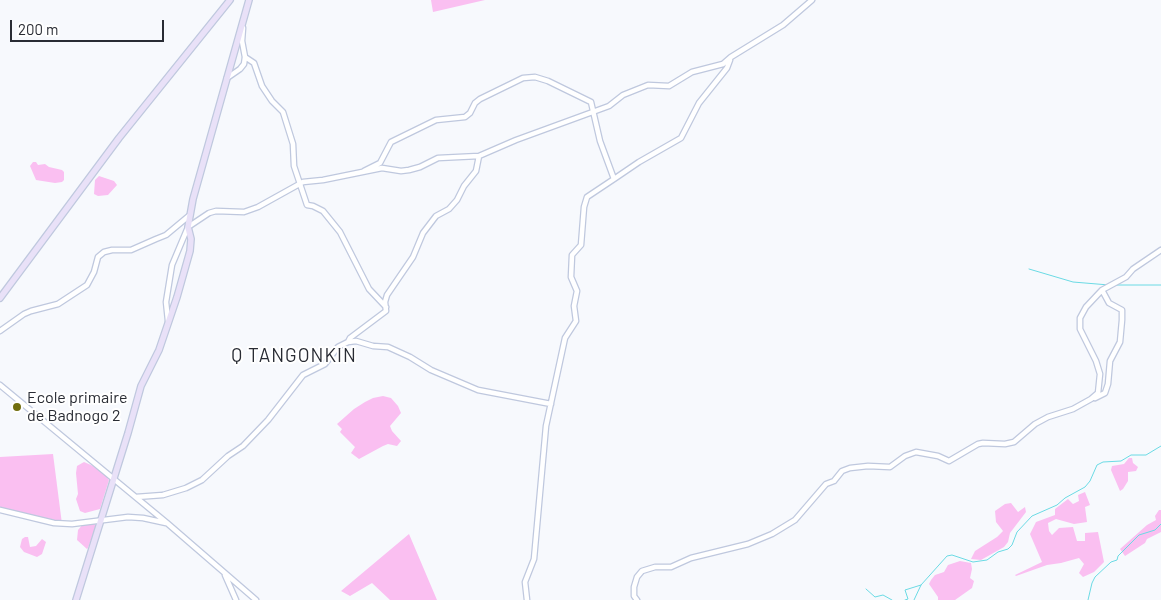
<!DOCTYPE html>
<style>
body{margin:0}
#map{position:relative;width:1161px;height:600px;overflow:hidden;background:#f7f9fd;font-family:Barlow,sans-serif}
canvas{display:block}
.scale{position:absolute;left:10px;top:20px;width:154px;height:22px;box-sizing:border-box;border:2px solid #292c34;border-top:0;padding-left:6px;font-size:15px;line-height:18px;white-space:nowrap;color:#292c34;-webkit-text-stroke:4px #fff;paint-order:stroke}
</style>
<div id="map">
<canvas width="1161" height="600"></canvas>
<div class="scale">200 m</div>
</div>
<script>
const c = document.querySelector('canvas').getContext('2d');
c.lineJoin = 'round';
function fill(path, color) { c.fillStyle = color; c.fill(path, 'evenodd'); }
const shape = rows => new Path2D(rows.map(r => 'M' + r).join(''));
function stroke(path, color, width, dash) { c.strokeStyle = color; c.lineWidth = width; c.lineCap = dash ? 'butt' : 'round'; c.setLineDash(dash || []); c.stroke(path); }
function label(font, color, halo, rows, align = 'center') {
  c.font = font + ' Barlow,sans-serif'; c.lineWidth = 4; c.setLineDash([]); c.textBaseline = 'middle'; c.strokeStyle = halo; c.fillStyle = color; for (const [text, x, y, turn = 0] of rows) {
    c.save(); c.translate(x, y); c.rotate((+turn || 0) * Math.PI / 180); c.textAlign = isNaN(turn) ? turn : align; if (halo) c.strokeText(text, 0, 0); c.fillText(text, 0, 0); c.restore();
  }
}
const green = shape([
 [431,0,485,0,433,12],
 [33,162,36,162,38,165,45,164,49,167,62,170,64,172,64,180,62,182,55,183,36,180,30,166],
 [99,176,114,181,117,185,108,195,98,196,94,194,95,180],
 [383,396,391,398,398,406,401,413,390,426,392,431,401,441,397,446,388,444,383,446,359,459,351,453,355,447,340,432,342,429,337,424,354,409,365,402,373,398],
 [53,454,62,524,0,510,0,457],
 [1129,458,1132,458,1133,463,1138,467,1136,471,1128,472,1128,481,1123,489,1120,491,1111,470,1112,466,1124,464],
 [84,462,91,465,104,473,109,480,100,509,85,513,80,511,76,499,78,494,76,473,77,466],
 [1085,492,1090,505,1085,507,1087,522,1074,524,1056,519,1048,523,1049,531,1052,535,1059,528,1073,527,1077,541,1085,541,1085,533,1098,532,1104,562,1094,572,1083,577,1079,573,1084,564,1079,558,1061,563,1047,565,1016,576,1015,575,1042,562,1030,534,1036,522,1055,515,1055,509,1068,499,1073,504,1079,501,1078,495],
 [1011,503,1018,512,1025,507,1026,512,1010,533,1008,542,1004,547,981,560,971,559,975,551,997,537,1003,531,996,522,995,511,1005,504],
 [1159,510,1161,510,1161,532,1147,539,1145,543,1125,556,1120,549,1147,525,1156,520,1155,516],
 [95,523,96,526,88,548,87,549,77,540,78,530,83,524],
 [409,534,437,600,390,600,372,583,350,596,341,591],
 [25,537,28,537,30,547,36,546,42,539,46,542,42,554,37,557,24,552,20,547,22,539],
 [960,561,971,563,972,569,970,578,974,581,972,588,955,600,938,600,938,597,929,584,931,580,935,575,944,572,948,565]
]);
const stream = shape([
 [1029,269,1073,282,1109,285],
 [1116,285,1161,285],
 [866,589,875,597,883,595,892,600],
 [905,600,908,599,905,590,921,585],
 [914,600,921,585,947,556,952,555,973,562,987,560,998,552,1008,549,1012,545,1017,532,1032,516,1057,505,1065,498,1085,487,1090,481,1097,465,1103,462,1121,461,1131,455,1146,455,1161,446],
 [1088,600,1092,583,1095,577,1111,562,1117,560,1118,556,1139,535,1155,530,1161,524]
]);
const street = shape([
 [245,57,254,63,262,86,272,101,283,112,293,144,294,166,307,205,313,206,323,211,340,232,369,289,386,307],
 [227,78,240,69,244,64,245,57,242,41,243,28],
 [364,171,380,163,391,142,436,120,465,117,470,113,475,103,480,99,523,78,535,77,548,81,591,102,600,141,614,179,587,197,584,207,581,245,572,255,571,277,577,291,574,306,576,321,565,338,546,426,534,559,525,582,527,600],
 [614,179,639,162,681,138,699,103,727,68,730,60],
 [168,321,166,302,172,265,188,227,209,213,216,211,244,212,258,207,303,182,323,180,382,168,401,171,409,170,420,167,438,158,479,156,516,140,609,106,623,95,648,85,669,86,692,72,723,64,731,57,783,25,812,0],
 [0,331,24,314,31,311,58,304,87,285,94,272,98,257,104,252,112,250,131,250,156,239,166,235,190,215],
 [348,342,350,338,386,311,385,302,387,295,413,257,423,233,436,216,449,209,457,200,464,186,476,171,479,156],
 [0,385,167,523,256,600],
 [1095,398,1105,393,1108,384,1110,361,1120,342,1122,320,1122,310,1109,303,1102,290],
 [136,497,163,495,186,488,202,480,228,456,243,446,268,420,303,375,325,364,338,347,348,342,356,341,373,346,388,347,410,357,431,370,478,390,551,404],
 [0,510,54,523,72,524,128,517,143,518,166,523],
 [225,575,236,600],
 [637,600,634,596,634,587,637,577,642,571,655,567,671,567,691,558,748,544,772,534,795,520,826,484,834,481,842,471,850,468,868,466,890,467,905,456,916,452,938,456,949,461,978,444,983,443,1005,444,1014,442,1035,424,1048,417,1073,409,1091,399,1098,393,1100,374,1096,361,1080,329,1080,318,1086,307,1102,290,1126,277,1133,269,1161,250]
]);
const secondary = shape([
 [0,298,119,138,230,0],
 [76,600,128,433,141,386,159,350,177,297,190,251,191,239,188,227,193,199,249,0]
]);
const markers = [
 [17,407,5,"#716e0e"]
];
const poiNames = [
 ["Ecole primaire",27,398],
 ["de Badnogo 2",27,416]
];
const quarterNames = [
 ["Q TANGONKIN",294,356]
];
fill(green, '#fabff1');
stroke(stream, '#6bdae4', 1);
stroke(street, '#bfc8de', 7);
stroke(secondary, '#bfc8de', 8);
stroke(street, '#fff', 4.5);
stroke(secondary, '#e9e1f8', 5.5);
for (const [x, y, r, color] of markers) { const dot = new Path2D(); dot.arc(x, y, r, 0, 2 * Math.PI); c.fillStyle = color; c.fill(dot); stroke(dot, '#fff', 2); }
label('16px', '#292c34', '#fff', poiNames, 'left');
c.letterSpacing = '1px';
label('19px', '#292c34', '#fff', quarterNames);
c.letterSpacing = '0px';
</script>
